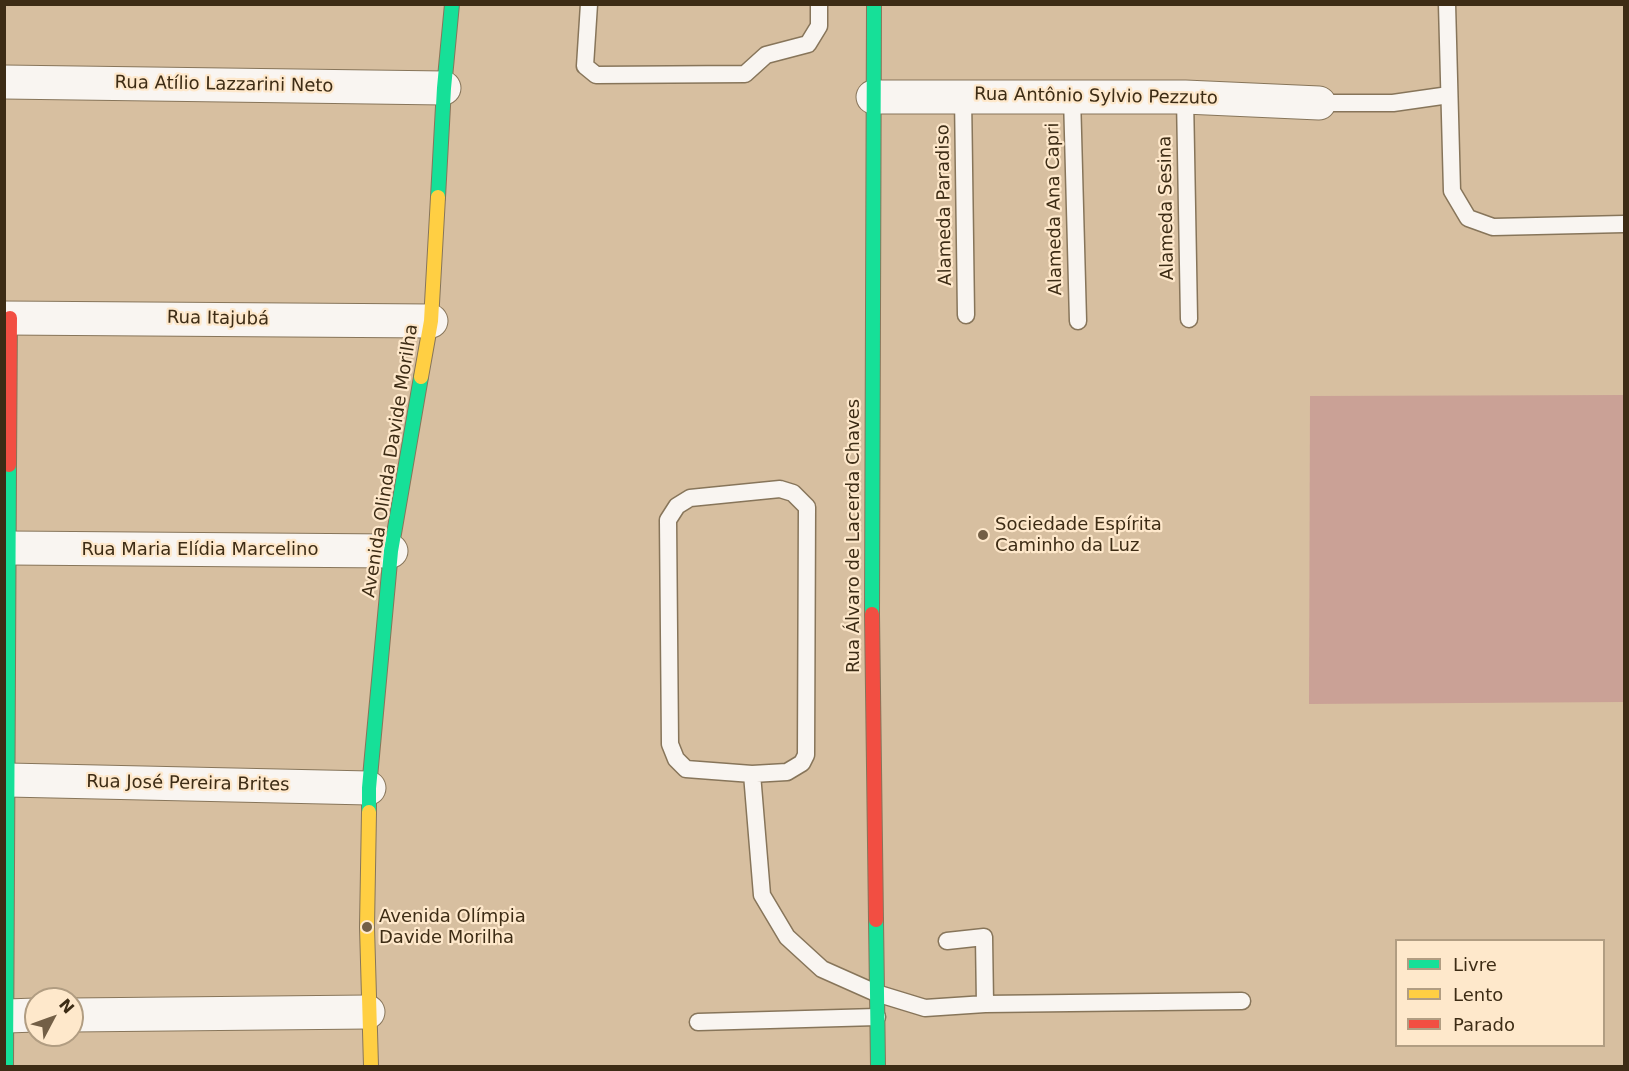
<!DOCTYPE html>
<meta charset="utf-8">
<style>
body{margin:0}
#map{position:relative;width:1629px;height:1071px;overflow:hidden;background:#d7bfa0;font-family:"DejaVu Sans",sans-serif}
canvas{display:block}
.frame{position:absolute;inset:0;border:6px solid #3d2c15;pointer-events:none}
.legend{position:absolute;left:1395px;top:939px;width:210px;height:108px;box-sizing:border-box;background:#fee8cb;border:2px solid #b19d82;margin:0;padding:8px 10px;list-style:none;font-size:18px;color:#3d2c15}
.legend li{display:flex;align-items:center;gap:12px;height:30px}
.legend b{width:30px;border:2px solid #b19d82}
.north{position:absolute;left:24px;top:987px;width:60px;height:60px;box-sizing:border-box;background:#fee8cb;border:2px solid #b19d82;border-radius:50%;rotate:49deg;font-size:16px;font-weight:700;line-height:24px;text-align:center;color:#3d2c15}
.north::after{content:'';display:block;margin:auto;width:21px;height:27px;background:#735f46;clip-path:polygon(50% 0,100% 100%,50% 72%,0 100%)}
</style>
<div id="map">
<canvas width="1629" height="1071"></canvas>
<div class="frame"></div>
<ul class="legend">
<li><b style="height:8px;background:#16e098"></b>Livre</li>
<li><b style="height:8px;background:#ffcf43"></b>Lento</li>
<li><b style="height:8px;background:#f24e42"></b>Parado</li>
</ul>
<div class="north">N</div>
</div>
<script>
const c = document.querySelector('canvas').getContext('2d');
c.lineJoin = 'round';
function fill(path, color) { c.fillStyle = color; c.fill(path, 'evenodd'); }
const shape = rows => new Path2D(rows.map(r => 'M' + r).join(''));
function stroke(path, color, width, dash) { c.strokeStyle = color; c.lineWidth = width; c.lineCap = dash ? 'butt' : 'round'; c.setLineDash(dash || []); c.stroke(path); }
function label(font, color, halo, rows, align = 'center') {
  c.font = font + ' "DejaVu Sans",sans-serif'; c.lineWidth = 4.5; c.setLineDash([]); c.textBaseline = 'middle'; c.strokeStyle = halo; c.fillStyle = color; for (const [text, x, y, turn = 0] of rows) {
    c.save(); c.translate(x, y); c.rotate((+turn || 0) * Math.PI / 180); c.textAlign = isNaN(turn) ? turn : align; if (halo) c.strokeText(text, 0, 0); c.fillText(text, 0, 0); c.restore();
  }
}
const green = shape([
 [1624,395,1624,702,1309,704,1310,396]
]);
const lane = shape([
 [589,4,585,66,596,75,745,74,766,55,808,44,819,26,819,4],
 [1447,4,1452,191,1468,218,1493,227,1624,224],
 [963,95,966,315],
 [1072,96,1078,321],
 [1185,97,1189,319],
 [1319,103,1393,103,1449,95],
 [780,489,793,493,807,507,806,755,802,763,787,772,752,774,686,769,676,759,670,744,668,520,677,506,690,498,780,489],
 [752,774,762,895,787,937,822,969,876,993,925,1008,985,1004,1242,1001],
 [947,941,984,937,985,1004],
 [698,1022,877,1017]
]);
const street = shape([
 [4,82,444,88],
 [873,97,1185,97,1319,103],
 [4,318,431,321],
 [9,548,391,551],
 [8,780,369,788],
 [72,1015,368,1012],
 [7,1016,36,1015]
]);
const fast = shape([
 [438,197,444,88,452,4],
 [872,614,874,4],
 [369,812,369,788,391,551,421,377],
 [876,920,878,1066],
 [6,1066,9,465]
]);
const slow = shape([
 [421,377,431,321,438,197],
 [369,812,367,927,371,1066]
]);
const jam = shape([
 [9,465,10,318],
 [872,614,876,920]
]);
const markers = [
 [983,535,6,"#735f46"],
 [367,927,6,"#735f46"]
];
const streetNames = [
 ["Rua Atílio Lazzarini Neto",224,85,1],
 ["Rua Antônio Sylvio Pezzuto",1096,97,1],
 ["Alameda Paradiso",945,205,-91],
 ["Alameda Sesina",1167,208,-91],
 ["Alameda Ana Capri",1055,209,-91],
 ["Rua Itajubá",218,319,1],
 ["Avenida Olinda Davide Morilha",391,461,-81],
 ["Rua Álvaro de Lacerda Chaves",854,536,-90],
 ["Rua Maria Elídia Marcelino",200,550],
 ["Rua José Pereira Brites",188,784,1]
];
const poiNames = [
 ["Sociedade Espírita",995,525],
 ["Caminho da Luz",995,546],
 ["Avenida Olímpia",379,917],
 ["Davide Morilha",379,938]
];
fill(green, '#caa196');
stroke(lane, '#87755a', 19);
stroke(street, '#87755a', 35);
stroke(fast, '#87755a', 16);
stroke(slow, '#87755a', 16);
stroke(jam, '#87755a', 16);
stroke(lane, '#f9f5f1', 16);
stroke(street, '#f9f5f1', 33);
stroke(fast, '#16e098', 14);
stroke(slow, '#ffcf43', 14);
stroke(jam, '#f24e42', 14);
for (const [x, y, r, color] of markers) { const dot = new Path2D(); dot.arc(x, y, r, 0, 2 * Math.PI); c.fillStyle = color; c.fill(dot); stroke(dot, '#fee8cb', 2); }
label('18px', '#3d2c15', '#fee8cb', streetNames);
label('18px', '#3d2c15', '#fee8cb', poiNames, 'left');
</script>
